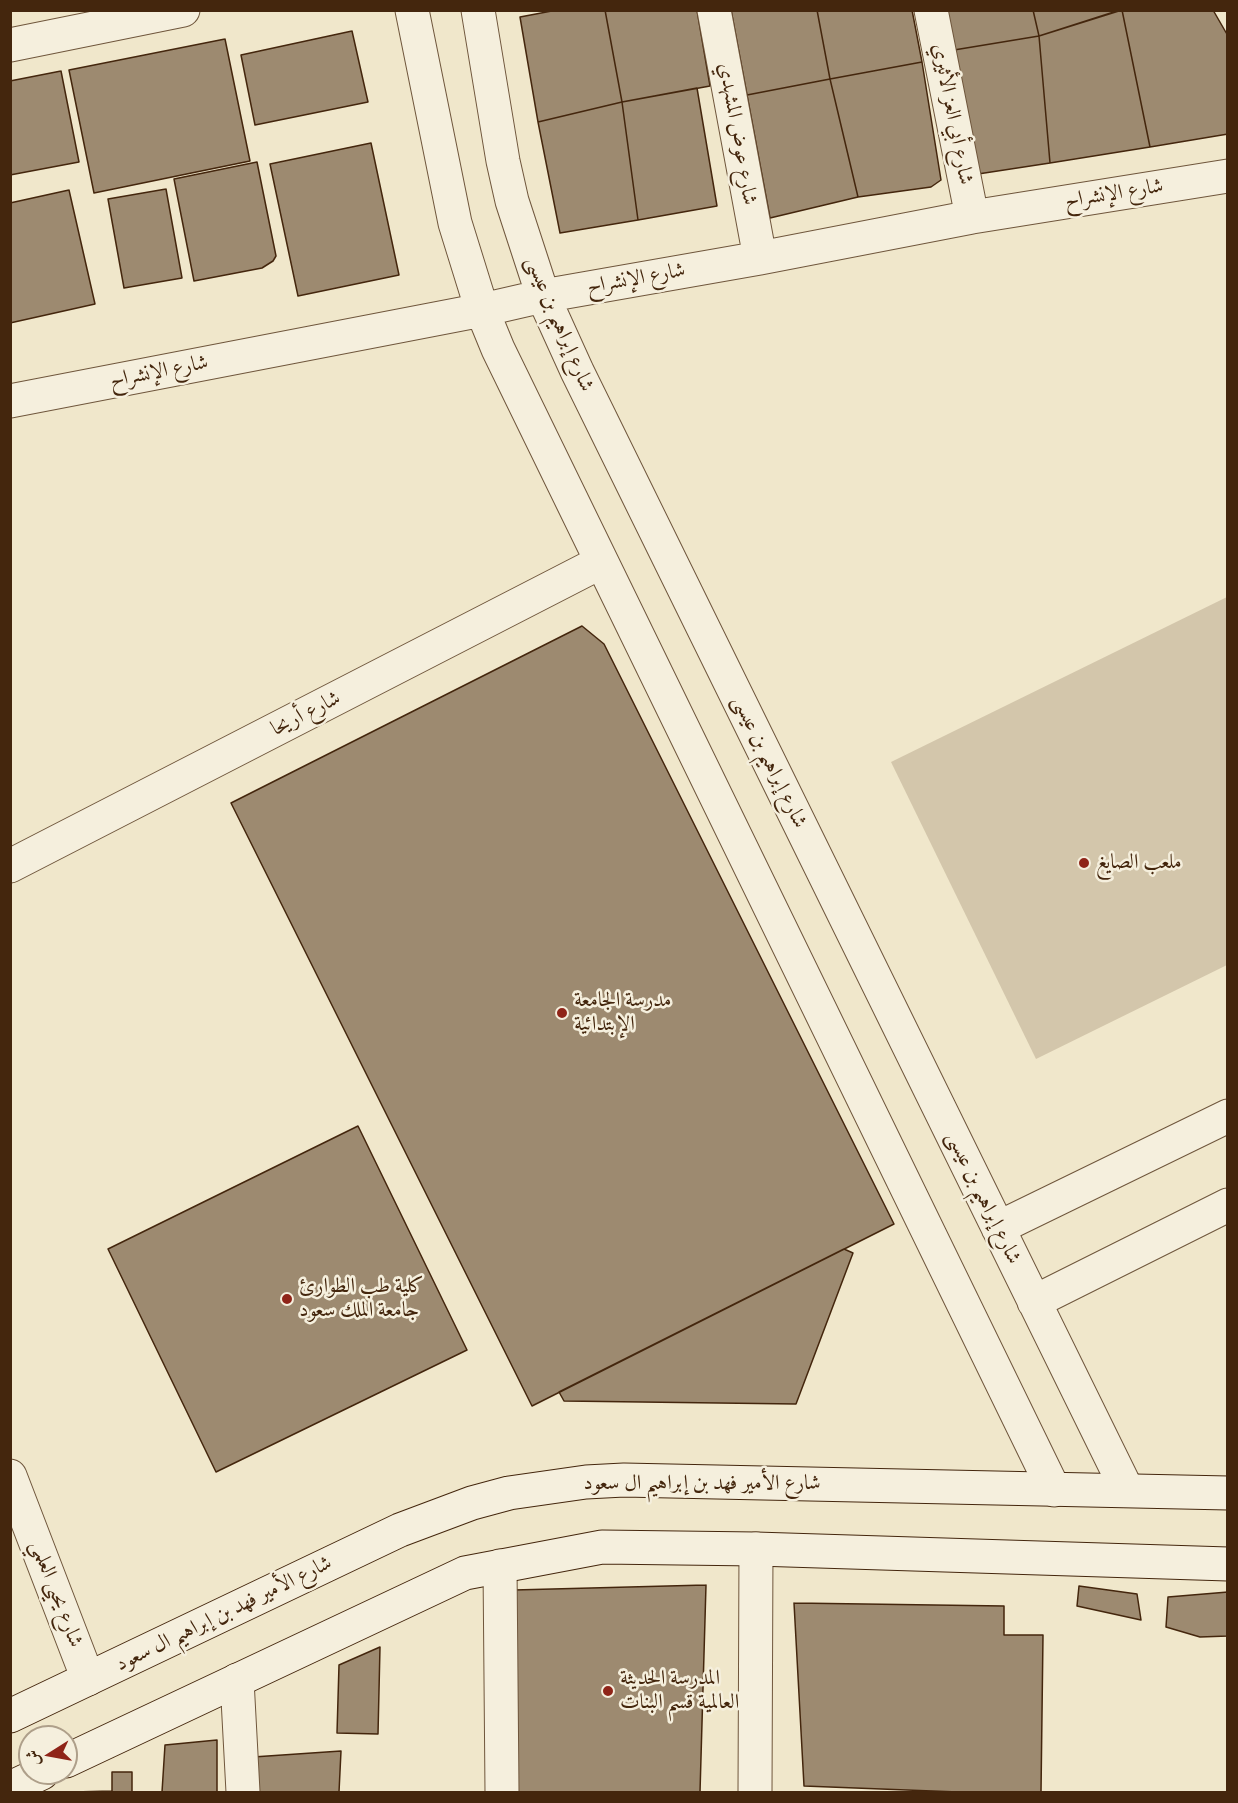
<!DOCTYPE html>
<meta charset="utf-8">
<style>
body{margin:0}
#map{position:relative;width:1238px;height:1803px;overflow:hidden;background:#f0e7cb;font-family:"Gentium Book Plus",Amiri,serif}
canvas{display:block}
.frame{position:absolute;inset:0;border:12px solid #44260d;pointer-events:none}
.north{position:absolute;left:18px;top:1725px;width:60px;height:60px;box-sizing:border-box;background:#f5efdd;border:2px solid #ae9f8a;border-radius:50%;rotate:259deg;font-size:16px;font-weight:700;line-height:24px;text-align:center;color:#44260d}
.north::after{content:'';display:block;margin:auto;width:21px;height:27px;background:#8f2418;clip-path:polygon(50% 0,100% 100%,50% 72%,0 100%)}
</style>
<div id="map">
<canvas width="1238" height="1803"></canvas>
<div class="frame"></div>
<div class="north">ش</div>
</div>
<script>
const c = document.querySelector('canvas').getContext('2d');
c.lineJoin = 'round';
function fill(path, color) { c.fillStyle = color; c.fill(path, 'evenodd'); }
const shape = rows => new Path2D(rows.map(r => 'M' + r).join(''));
function stroke(path, color, width, dash) { c.strokeStyle = color; c.lineWidth = width; c.lineCap = dash ? 'butt' : 'round'; c.setLineDash(dash || []); c.stroke(path); }
function label(font, color, halo, rows, align = 'center') {
  c.font = font + ' "Gentium Book Plus",Amiri,serif'; c.lineWidth = 5; c.setLineDash([]); c.textBaseline = 'middle'; c.strokeStyle = halo; c.fillStyle = color; for (const [text, x, y, turn = 0] of rows) {
    c.save(); c.translate(x, y); c.rotate((+turn || 0) * Math.PI / 180); c.textAlign = isNaN(turn) ? turn : align; if (halo) c.strokeText(text, 0, 0); c.fillText(text, 0, 0); c.restore();
  }
}
const green = shape([
 [1227,597,1227,965,1036,1059,891,762]
]);
const building = shape([
 [557,10,605,10,622,102,538,122,520,17,557,10],
 [605,10,697,10,710,86,622,102,605,10],
 [731,10,817,10,830,79,747,95,731,10],
 [817,10,912,10,922,62,830,79,817,10],
 [947,10,1033,10,1039,36,954,50,947,10],
 [1033,10,1120,10,1039,36,1033,10],
 [1122,10,1213,10,1228,36,1228,134,1150,147,1122,10],
 [1122,10,1150,147,1050,163,1039,36,1122,10],
 [352,31,368,102,255,125,241,55,352,31],
 [1039,36,1050,163,978,174,954,50,1039,36],
 [225,39,250,161,94,193,69,70,225,39],
 [922,62,941,180,931,187,858,197,830,79,922,62],
 [61,71,79,162,10,175,10,81,61,71],
 [830,79,858,197,770,218,747,95,830,79],
 [697,88,717,206,638,220,622,102,697,88],
 [622,102,638,220,560,233,538,122,622,102],
 [371,143,399,275,298,296,270,164,371,143],
 [257,162,276,256,273,261,262,268,194,281,174,179,257,162],
 [166,189,182,278,124,288,108,199,166,189],
 [69,190,95,304,10,323,10,203,69,190],
 [582,626,604,644,894,1224,532,1406,231,803,582,626],
 [358,1126,467,1350,216,1472,108,1249,358,1126],
 [844,1249,853,1253,796,1404,564,1401,559,1392,844,1249],
 [706,1585,700,1792,511,1792,514,1590,706,1585],
 [1079,1586,1137,1594,1141,1620,1077,1606,1079,1586],
 [1228,1592,1228,1636,1200,1637,1166,1627,1168,1597,1228,1592],
 [794,1603,1004,1606,1004,1635,1043,1635,1041,1792,958,1792,804,1786,794,1603],
 [380,1647,378,1734,337,1733,339,1665,380,1647],
 [217,1740,217,1792,162,1792,165,1745,217,1740],
 [341,1751,339,1792,254,1792,253,1757,341,1751],
 [112,1772,132,1772,132,1792,73,1792,112,1791,112,1772]
]);
const minor = shape([
 [412,10,455,223,482,310,498,349,1054,1490],
 [478,10,503,161,512,201,543,296,577,371,1127,1490],
 [714,10,760,258],
 [931,10,972,217],
 [10,45,183,10],
 [10,401,482,310,543,296,760,258,972,217,1228,176],
 [10,866,601,562],
 [998,1228,1228,1116],
 [1034,1302,1228,1205],
 [10,1476,88,1679],
 [500,1566,502,1792],
 [237,1680,243,1792],
 [755,1792,756,1549]
]);
const secondary = shape([
 [10,1716,400,1530,472,1503,509,1493,586,1482,624,1480,1228,1493],
 [66,1761,465,1573,602,1547,756,1549,1228,1564],
 [10,1788,42,1773]
]);
const markers = [
 [1084,863,6,"#8f2418"],
 [562,1013,6,"#8f2418"],
 [287,1299,6,"#8f2418"],
 [608,1691,6,"#8f2418"]
];
const streetNames = [
 ["شارع أبي العز الأثيري",952,114,79],
 ["شارع عوض المشهدي",737,134,80],
 ["شارع الإنشراح",1114,194,-9],
 ["شارع الإنشراح",636,279,-10],
 ["شارع إبراهيم بن عيسى",559,324,67],
 ["شارع الإنشراح",159,372,-11],
 ["شارع أريحا",306,714,-27],
 ["شارع إبراهيم بن عيسى",769,762,64],
 ["شارع إبراهيم بن عيسى",983,1198,64],
 ["شارع الأمير فهد بن إبراهيم ال سعود",702,1484],
 ["شارع يحيى العلمي",56,1594,69],
 ["شارع الأمير فهد بن إبراهيم ال سعود",224,1614,-26]
];
const poiNames = [
 ["ملعب الصايغ",1096,863],
 ["مدرسة الجامعة",574,1001],
 ["الإبتدائية",574,1025],
 ["كلية طب الطوارئ",299,1287],
 ["جامعة الملك سعود",299,1311],
 ["المدرسة الحديثة",620,1679],
 ["العالمية قسم البنات",620,1703]
];
fill(green, '#d3c6ab');
fill(building, '#9d8a70');
stroke(building, '#44260d', 1.5);
stroke(minor, '#6f563c', 35);
stroke(secondary, '#44260d', 35);
stroke(minor, '#f5efdd', 33);
stroke(secondary, '#f5efdd', 33);
for (const [x, y, r, color] of markers) { const dot = new Path2D(); dot.arc(x, y, r, 0, 2 * Math.PI); c.fillStyle = color; c.fill(dot); stroke(dot, '#f5efdd', 2); }
label('21px', '#44260d', '#f5efdd', streetNames);
label('21px', '#44260d', '#f5efdd', poiNames, 'left');
</script>
